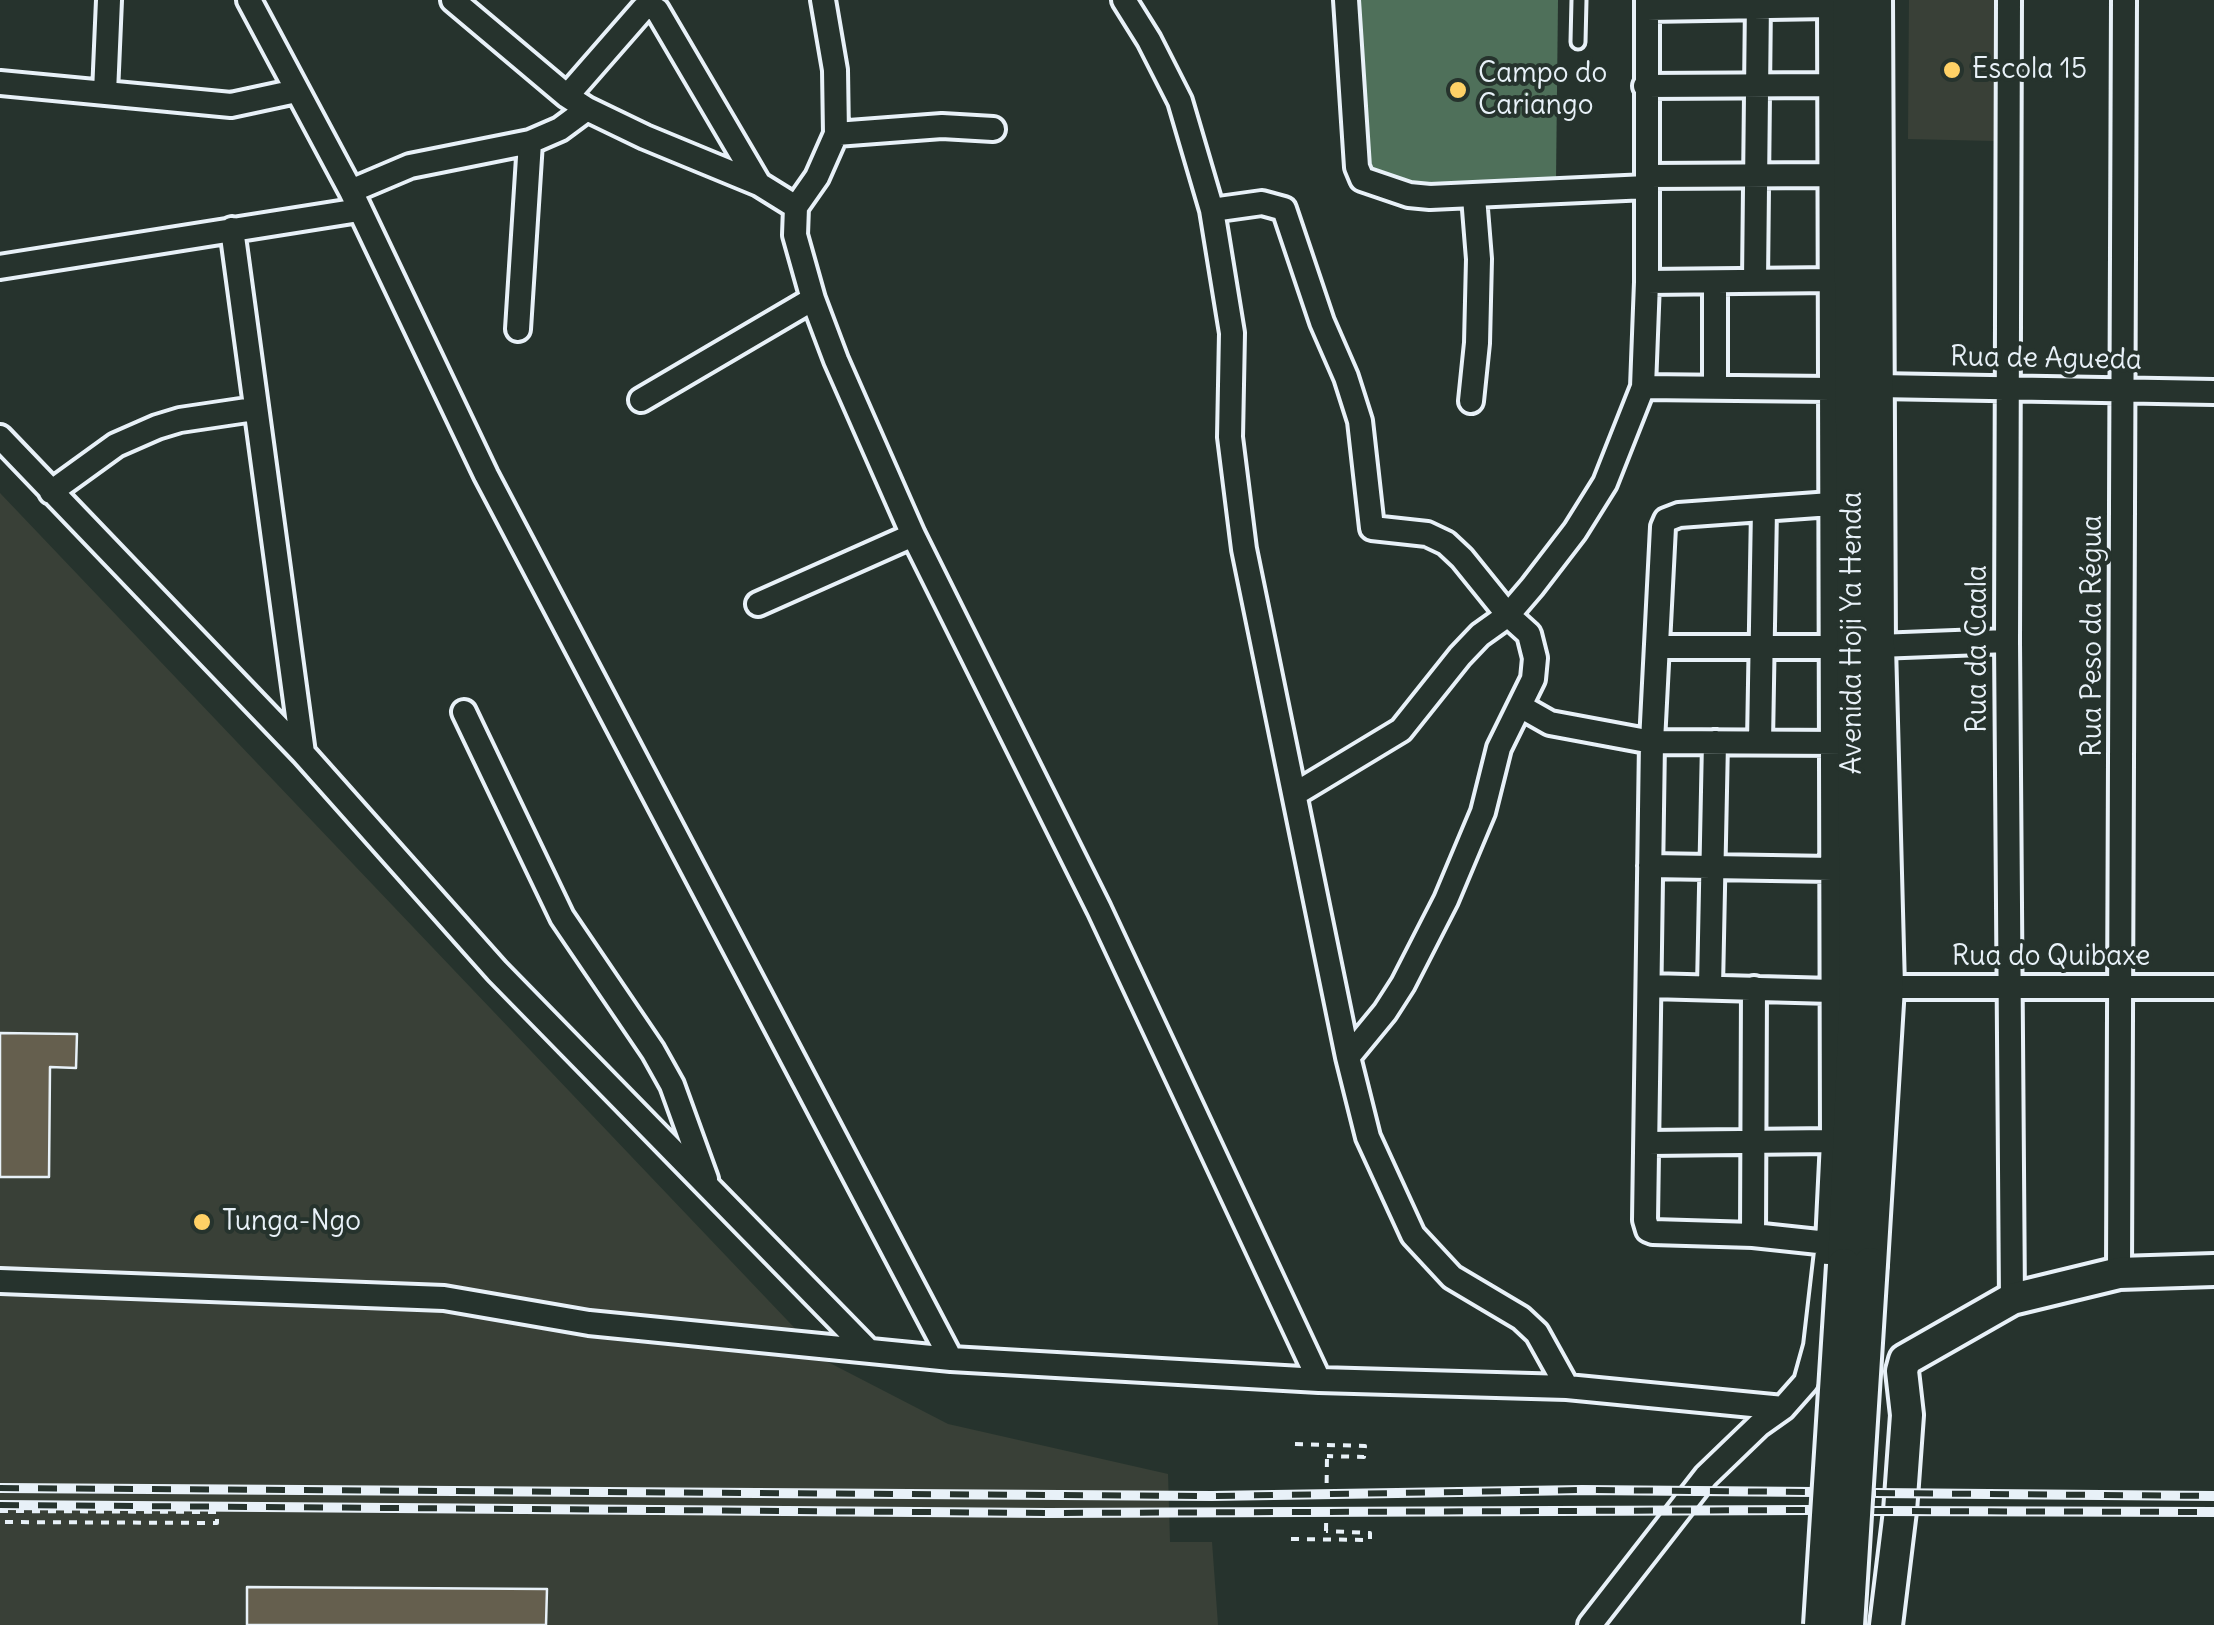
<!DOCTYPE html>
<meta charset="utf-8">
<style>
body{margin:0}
canvas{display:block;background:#26332d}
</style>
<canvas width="2214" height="1625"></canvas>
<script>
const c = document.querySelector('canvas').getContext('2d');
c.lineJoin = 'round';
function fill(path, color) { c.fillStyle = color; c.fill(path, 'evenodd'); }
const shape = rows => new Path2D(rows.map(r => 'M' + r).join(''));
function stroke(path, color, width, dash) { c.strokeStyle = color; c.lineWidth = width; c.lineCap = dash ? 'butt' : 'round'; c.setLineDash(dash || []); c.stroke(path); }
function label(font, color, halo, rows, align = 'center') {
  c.font = font + ' Delius,sans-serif'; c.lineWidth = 8; c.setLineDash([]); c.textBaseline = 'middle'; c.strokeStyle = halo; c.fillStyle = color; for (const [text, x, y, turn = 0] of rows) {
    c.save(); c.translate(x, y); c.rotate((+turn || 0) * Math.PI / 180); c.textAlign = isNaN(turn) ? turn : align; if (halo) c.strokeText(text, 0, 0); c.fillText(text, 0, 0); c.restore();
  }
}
const built = shape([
 [1909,0,1996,0,1996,141,1908,139],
 [0,493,826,1361,948,1424,1168,1474,1170,1542,1212,1542,1218,1625,0,1625]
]);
const green = shape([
 [1356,0,1558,0,1556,179,1360,190]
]);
const building = shape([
 [0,1033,77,1034,76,1068,50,1067,49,1177,0,1177,0,1033],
 [247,1587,547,1589,546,1625,247,1625,247,1587]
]);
const path = shape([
 [1295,1444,1365,1446,1364,1457,1327,1456],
 [0,1511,217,1512,217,1523,0,1522],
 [1291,1539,1370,1540,1370,1533,1326,1531]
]);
const service = shape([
 [1578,42,1579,0]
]);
const minor = shape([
 [249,0,351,191,486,475,951,1359],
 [453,0,567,96,587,109,645,137,759,184,796,207],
 [823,0,835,70,836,134,817,177,796,207,795,235,813,299,836,360,913,535,1099,909,1319,1380],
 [1124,0,1149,40,1180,101,1212,210,1232,333,1230,437,1244,549,1348,1057,1368,1137,1413,1235,1452,1277,1521,1318,1537,1333,1567,1387],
 [1346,0,1357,167,1362,179,1409,195,1430,197,1647,187],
 [2009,0,2007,641,2012,1299],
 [1647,9,1830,6],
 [0,83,231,105,296,91],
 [1645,86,1831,85],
 [105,93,109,0],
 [567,96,643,9,651,7,657,10,759,184],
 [836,134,942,126,993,129],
 [1648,176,1831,175],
 [351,191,410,166,530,142,560,129,587,109],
 [1212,210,1262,203,1284,209,1322,322,1346,377,1360,421,1372,528,1427,534,1446,543,1462,558,1508,615,1529,634,1535,658,1533,679,1499,748,1483,812,1446,900,1403,984,1385,1012,1348,1057],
 [232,229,303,753],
 [0,267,359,210],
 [1755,281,1758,0],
 [1647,282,1833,280],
 [518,329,530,142],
 [1878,386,2214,392],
 [1643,387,1830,389],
 [1715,387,1715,282],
 [641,400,813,299],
 [1471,401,1477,343,1479,259,1474,197],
 [0,437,303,753,497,971,868,1350],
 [51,492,116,445,157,427,180,420,254,409],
 [758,604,913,535],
 [1878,646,2007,641],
 [1658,647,1832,647],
 [1520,706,1550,723,1652,742,1845,743],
 [464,712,562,917,653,1051,672,1085,706,1179],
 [1760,742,1764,509],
 [1295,794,1401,730,1460,656,1480,635,1508,615,1532,587,1575,531,1605,483,1643,387,1647,282,1647,0],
 [1650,866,1832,869],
 [1650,986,1832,991],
 [1710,987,1715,742],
 [1887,987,2214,987],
 [1648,1143,1833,1141],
 [1753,1235,1754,988],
 [1828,1243,1753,1235,1653,1232,1648,1230,1645,1220,1652,742,1663,527,1666,520,1679,515,1831,504],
 [2119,1273,2124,0],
 [0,1281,444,1298,589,1323,951,1359,1319,1380,1567,1387,1783,1408],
 [1590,1625,1706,1476,1759,1425,1783,1408,1806,1382,1816,1346,1828,1243,1833,1141,1830,0]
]);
const tertiary = shape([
 [1886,1625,1900,1511,1907,1415,1902,1371,1905,1360,2012,1299,2119,1273,2214,1270]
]);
const secondary = shape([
 [1870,1264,1887,987,1878,646,1875,0],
 [1844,1265,1856,988,1849,0]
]);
const rail = shape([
 [0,1488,1212,1496,1582,1490,1813,1492],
 [1876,1493,2214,1496],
 [0,1505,1048,1513,1811,1510],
 [1874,1511,2214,1512]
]);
const pathBridge = shape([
 [1326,1531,1327,1456]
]);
const secondaryBridge = shape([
 [1821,1625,1844,1265],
 [1847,1625,1870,1264]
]);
const markers = [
 [1952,70,10,"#ffd166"],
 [1458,90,10,"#ffd166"],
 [202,1222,10,"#ffd166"]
];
const poiNames = [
 ["Escola 15",1972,70],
 ["Campo do",1478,74],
 ["Cariango",1478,106],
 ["Tunga-Ngo",222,1222]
];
const streetNames = [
 ["Rua de Agueda",2046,359,1],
 ["Avenida Hoji Ya Henda",1853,633,-90],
 ["Rua Peso da Régua",2093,636,-90],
 ["Rua da Caala",1978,649,-90],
 ["Rua do Quibaxe",2051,957]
];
fill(built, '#394037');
fill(green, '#4f705a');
fill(building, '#655f4e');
stroke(building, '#e8f1f8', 2.5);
stroke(service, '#e8f1f8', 19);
stroke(minor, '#e8f1f8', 30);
stroke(tertiary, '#e8f1f8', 38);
stroke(secondary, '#e8f1f8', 40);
stroke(path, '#e8f1f8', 4, [8, 8]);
stroke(service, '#26332d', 11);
stroke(minor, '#26332d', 22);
stroke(tertiary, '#26332d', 30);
stroke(secondary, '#26332d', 32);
stroke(rail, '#e8f1f8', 10);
stroke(rail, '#26332d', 6, [19]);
stroke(secondaryBridge, '#e8f1f8', 40, []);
stroke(pathBridge, '#e8f1f8', 4, [8, 8]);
stroke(secondaryBridge, '#26332d', 32);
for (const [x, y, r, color] of markers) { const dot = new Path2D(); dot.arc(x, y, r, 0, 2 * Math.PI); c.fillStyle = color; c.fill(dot); stroke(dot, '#26332d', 4); }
label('28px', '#e8f1f8', '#26332d', poiNames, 'left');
label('28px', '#e8f1f8', '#26332d', streetNames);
</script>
